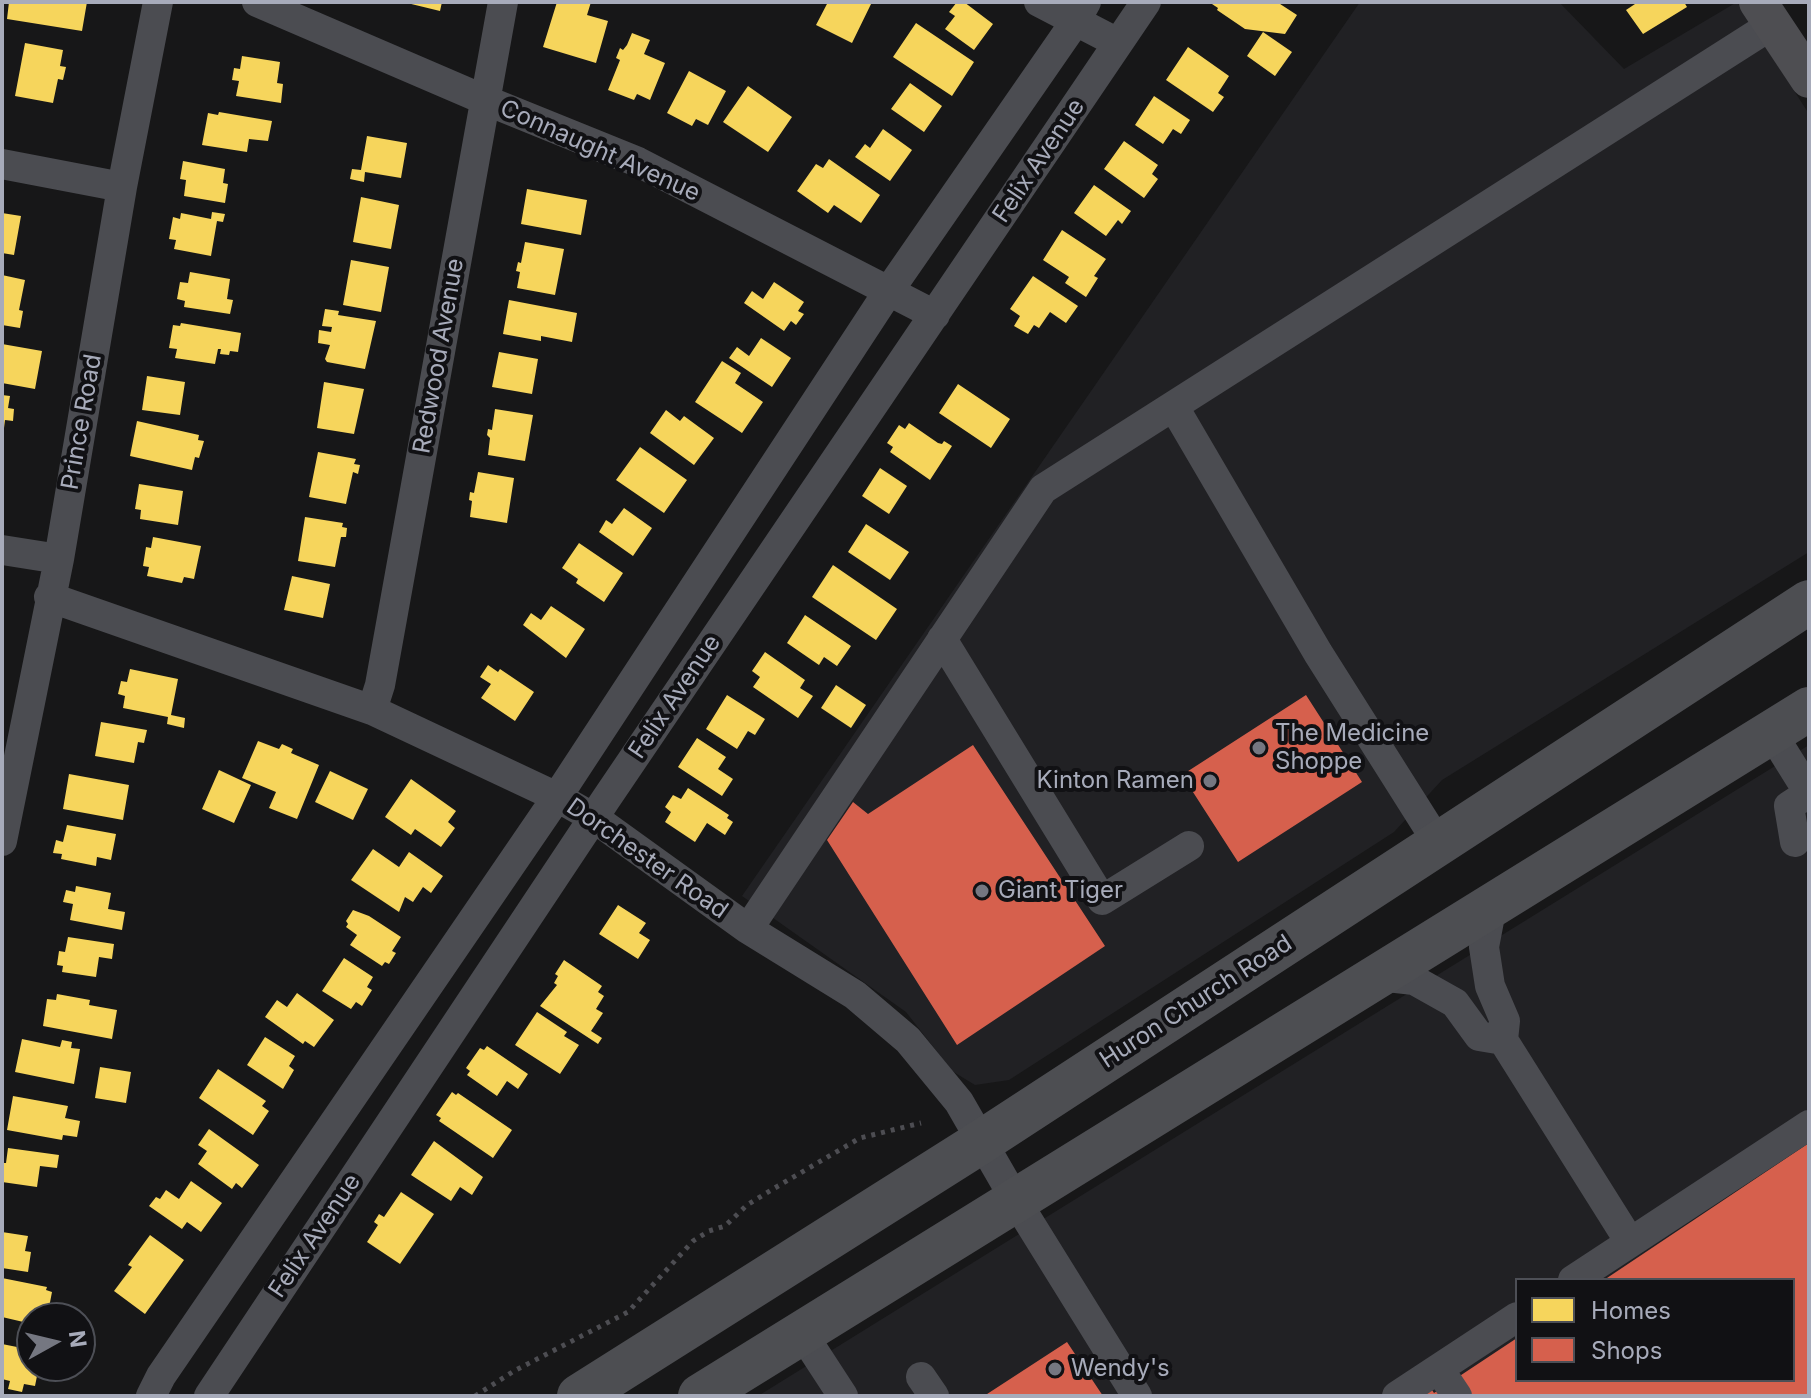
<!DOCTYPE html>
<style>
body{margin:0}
#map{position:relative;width:1811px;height:1398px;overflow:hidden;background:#171718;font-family:Inter,sans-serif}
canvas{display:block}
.frame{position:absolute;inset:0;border:4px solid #a7abba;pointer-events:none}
.legend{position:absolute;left:1515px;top:1278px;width:280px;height:104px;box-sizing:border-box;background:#111114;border:2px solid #4d4f56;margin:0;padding:10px 14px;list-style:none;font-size:24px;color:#a7abba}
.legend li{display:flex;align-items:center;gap:16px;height:40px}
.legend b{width:40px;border:2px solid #4d4f56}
.north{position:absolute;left:16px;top:1302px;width:80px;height:80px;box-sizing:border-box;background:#111114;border:2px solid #4d4f56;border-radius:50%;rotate:82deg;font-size:22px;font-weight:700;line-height:32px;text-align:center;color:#a7abba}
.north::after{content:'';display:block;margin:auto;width:28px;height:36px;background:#757781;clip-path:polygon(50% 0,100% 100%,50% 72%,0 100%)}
</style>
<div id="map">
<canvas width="1811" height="1398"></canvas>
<div class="frame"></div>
<ul class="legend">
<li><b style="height:22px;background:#f6d55c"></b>Homes</li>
<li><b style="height:22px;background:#d6604d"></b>Shops</li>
</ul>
<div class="north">N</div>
</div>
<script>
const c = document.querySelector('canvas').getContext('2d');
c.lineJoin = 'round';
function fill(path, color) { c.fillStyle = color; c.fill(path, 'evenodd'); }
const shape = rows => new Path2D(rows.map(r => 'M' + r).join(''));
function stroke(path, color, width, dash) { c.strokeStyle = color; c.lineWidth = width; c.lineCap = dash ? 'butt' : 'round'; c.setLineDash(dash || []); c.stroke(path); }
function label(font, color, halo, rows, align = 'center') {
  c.font = font + ' Inter,sans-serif'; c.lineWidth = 8; c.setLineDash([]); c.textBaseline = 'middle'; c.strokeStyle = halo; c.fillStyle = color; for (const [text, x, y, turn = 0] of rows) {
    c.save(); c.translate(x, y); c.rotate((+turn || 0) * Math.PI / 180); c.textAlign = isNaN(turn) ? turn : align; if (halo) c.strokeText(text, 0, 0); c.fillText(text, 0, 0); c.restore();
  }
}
const built = shape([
 [1360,2,1559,2,1624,69,1737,2,1809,114,1809,552,1442,780,1394,832,1009,1080,975,1085,952,1071,906,1012,742,896],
 [1809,745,1809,1396,758,1396,982,1257],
 [1517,1280,1793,1280,1793,1380,1517,1380]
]);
const homes = shape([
 [9,2,87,2,82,31,7,19],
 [403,2,442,2,440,11],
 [557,2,591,2,587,15,608,21,596,63,543,47],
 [828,2,872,2,852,43,816,25],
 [957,2,964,2,993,24,974,50,945,29,955,16,949,12],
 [1209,2,1277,2,1297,15,1285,34,1245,29,1217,10,1218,8],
 [1638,2,1684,2,1687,7,1643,34,1626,10],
 [916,23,974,62,952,96,893,57],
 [1263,32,1292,52,1275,76,1247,56],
 [632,33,650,40,644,54,665,63,650,100,637,94,634,100,608,90,620,60,616,58,620,48,623,50,627,45],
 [25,43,63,50,60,66,66,67,63,80,58,79,53,103,15,96],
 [1188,47,1229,76,1218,93,1224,97,1213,112,1166,80],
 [242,56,280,62,277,83,283,84,281,103,236,96,239,81,232,80,234,68,240,69],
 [689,71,726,91,708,125,696,119,692,126,667,113],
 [910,83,942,106,924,132,891,109],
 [748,86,792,117,768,152,723,122],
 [1154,96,1190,120,1181,134,1173,129,1163,144,1135,125],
 [219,112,272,121,268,141,249,139,247,152,202,145,208,113,218,115],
 [883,129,912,150,890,181,855,157,865,144,870,148],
 [367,136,407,143,401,178,365,172,364,182,350,179,352,169,361,170],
 [1124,141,1158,165,1152,174,1158,179,1144,198,1104,169],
 [829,159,880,195,861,223,834,205,828,213,797,191,816,164,823,168],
 [183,161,225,169,223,183,228,184,225,203,184,196,186,180,180,179],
 [1094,185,1131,211,1122,224,1118,220,1106,236,1074,213],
 [527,189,587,200,581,235,521,224],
 [361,197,399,205,391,249,353,242],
 [212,212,225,214,223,222,217,221,211,256,174,249,176,240,169,239,173,217,180,219,181,213,211,219],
 [2,213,21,216,14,255,2,253],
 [1062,230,1106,259,1094,276,1098,278,1086,297,1065,283,1069,277,1043,260],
 [525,242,564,249,555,295,517,288,520,272,516,271,518,262,521,263],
 [351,260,389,267,381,312,343,305],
 [190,272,230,279,227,299,233,300,230,314,184,307,185,301,177,299,180,282,188,283],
 [2,275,25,280,19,310,23,311,20,328,2,325],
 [1033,276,1078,306,1066,323,1050,312,1039,328,1034,325,1028,334,1014,326,1020,316,1010,309],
 [774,282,804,302,798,311,804,314,796,325,791,321,784,331,744,303,752,291,763,299],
 [509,300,577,313,572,342,541,336,541,341,503,334],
 [325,309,339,311,338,315,376,321,365,369,327,362,325,359,330,345,318,343,319,330,331,332,332,327,322,326],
 [181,323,241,333,238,352,230,351,229,355,220,354,221,349,218,349,215,364,175,358,177,349,169,348,173,325,180,326],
 [761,338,791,358,772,387,729,358,737,347,749,356],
 [2,344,42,351,35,389,2,383],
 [499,352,538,359,532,394,492,387],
 [722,361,741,373,735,383,763,402,742,433,695,402],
 [147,376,185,382,180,415,142,410],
 [324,382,364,389,354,434,317,428],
 [958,384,1010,419,991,448,939,413],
 [2,395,10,396,8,408,14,409,13,421,5,420,4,428],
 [495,409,533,415,525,461,488,455,490,438,487,435,488,429,492,430],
 [666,410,680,421,684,416,714,438,694,465,650,433],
 [137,421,199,435,198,440,204,441,199,458,195,457,192,470,130,456],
 [909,423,938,443,942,444,944,441,952,446,930,480,890,452,893,447,887,443,899,425,905,429],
 [640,447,687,480,664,513,616,480],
 [318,452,356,459,354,464,360,465,358,474,353,472,346,504,309,497],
 [880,468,907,486,889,514,862,496],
 [478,472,514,478,507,523,470,517,472,501,469,500,470,492,474,493],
 [139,484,183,491,178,525,140,519,141,510,135,509],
 [624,508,652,528,633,556,599,532,606,520,612,524],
 [305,517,343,523,342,527,347,528,346,537,341,537,335,567,298,561],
 [866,524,909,552,890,580,848,552],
 [153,537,201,546,194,579,184,577,182,583,147,576,149,567,143,566,146,547,151,548],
 [579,543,623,573,604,602,576,583,578,579,562,568],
 [833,565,897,609,876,640,812,597],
 [292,576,330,584,323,618,284,610],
 [551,606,585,629,566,658,523,625,531,613,541,620],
 [805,615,851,646,837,666,824,657,819,665,787,643],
 [765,652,805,680,800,688,813,696,798,718,753,687,760,677,752,671],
 [488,665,498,672,500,669,534,692,515,721,481,698,491,684,480,677],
 [130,669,178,679,171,715,185,718,184,728,167,724,168,717,123,708,125,696,118,694,121,681,127,682],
 [836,685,866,705,851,728,821,708],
 [727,695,765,719,755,735,748,731,737,749,706,729],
 [101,722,147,730,144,743,138,742,134,763,95,756],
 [697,738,726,757,718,769,733,779,722,796,678,767],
 [258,741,279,749,282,744,293,749,291,753,319,765,297,819,269,808,276,792,242,778],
 [219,770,251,785,234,823,202,809],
 [330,771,368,789,353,820,315,802],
 [69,774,129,785,123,820,63,809],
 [411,779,456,811,448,822,455,828,441,847,415,829,411,835,385,817],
 [688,788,729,815,727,818,733,822,725,835,707,823,695,842,665,822,671,812,665,807,673,795,681,799],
 [67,825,116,834,111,860,97,857,96,866,61,859,62,854,53,853,56,840,63,842],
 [373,849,399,867,409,852,443,876,431,893,423,887,413,902,405,897,399,912,351,880],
 [76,886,111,893,108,909,125,912,122,930,70,920,73,904,63,902,66,890,75,892],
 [618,905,646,923,639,933,650,940,638,959,599,934],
 [353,910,369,916,401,937,392,951,396,953,389,964,385,962,382,966,350,945,357,935,346,927,348,924,346,921],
 [68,937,114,944,112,959,99,957,96,977,62,972,63,966,57,965,59,951,65,952],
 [344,958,373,977,367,987,372,990,362,1006,356,1002,351,1009,322,991],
 [564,960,602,986,598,992,604,996,596,1009,603,1013,591,1031,602,1038,598,1044,540,1006,557,985,554,983,558,976,555,974],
 [297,993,334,1020,314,1047,305,1041,303,1044,265,1017,277,1000,287,1007],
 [57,994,90,1000,89,1005,117,1010,112,1039,43,1026,47,999,56,1000],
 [537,1012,567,1032,564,1036,579,1045,560,1074,515,1045],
 [265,1037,295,1056,289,1066,294,1070,283,1089,247,1065],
 [22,1039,60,1047,62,1040,72,1042,71,1048,80,1049,74,1084,15,1072],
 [487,1046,528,1074,518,1089,507,1081,497,1096,467,1075,470,1071,466,1068,480,1048,484,1050],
 [100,1067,131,1072,126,1103,95,1098],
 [218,1069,266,1101,262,1106,269,1111,253,1135,199,1098],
 [452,1092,456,1095,458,1093,512,1130,493,1158,439,1121,441,1118,436,1115],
 [13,1096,68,1106,65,1118,80,1121,77,1137,63,1135,62,1140,7,1130],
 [209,1129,259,1165,242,1188,236,1183,232,1189,198,1164,207,1151,198,1145],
 [434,1141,483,1177,472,1195,460,1187,451,1201,411,1175],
 [8,1148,59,1155,57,1168,40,1166,37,1187,2,1182,2,1163,6,1163],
 [191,1181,222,1203,201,1232,187,1222,182,1229,149,1206,156,1197,160,1199,166,1190,179,1199],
 [401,1192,434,1214,400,1264,367,1242,378,1225,374,1222,379,1214,384,1217],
 [2,1232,28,1236,25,1251,31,1252,28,1272,2,1268],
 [150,1235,184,1260,145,1314,114,1291,132,1267,128,1265],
 [2,1278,47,1287,46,1290,52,1292,47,1318,32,1318,32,1324,2,1317],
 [2,1344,32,1350,32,1366,39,1366,35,1386,24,1384,22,1392,8,1389,10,1381,2,1379]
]);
const shops = shape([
 [1306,695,1362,782,1238,862,1182,775],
 [973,745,1105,946,957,1045,827,840,853,802,868,814],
 [1809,1143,1809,1396,1417,1396,1430,1387,1434,1393,1517,1338,1517,1380,1793,1380,1793,1280,1604,1280],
 [1067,1342,1103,1396,984,1396]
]);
const path = shape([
 [475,1396,514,1371,628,1312,693,1241,709,1231,725,1226,747,1205,773,1189,860,1138,921,1123]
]);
const minor = shape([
 [257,2,485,100,638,162,935,315],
 [1039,2,1118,43],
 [2,164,122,187],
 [1174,407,1318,653,1438,843],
 [2,550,59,559],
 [49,597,372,710,557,797,594,818,748,929,855,995,908,1040,959,1102,1016,1201,1137,1396],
 [942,639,1102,900,1189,846],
 [372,710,380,685,503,2],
 [1771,732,1809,793,1789,806,1795,842],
 [2,841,59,559,122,187,158,2],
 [1492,905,1484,947,1490,986,1505,1021,1503,1040,1630,1242],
 [748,929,1043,489,1773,24],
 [1378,976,1414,980,1455,1003,1479,1036,1503,1040],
 [1573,1280,1809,1125],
 [802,1333,843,1396],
 [1439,1369,1457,1396],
 [921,1377,934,1396],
 [151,1396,161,1376,557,797,888,292,1075,22,1086,2],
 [209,1396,606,799,1146,2],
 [1397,1396,1517,1317]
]);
const major = shape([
 [1758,2,1809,79]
]);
const highway = shape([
 [579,1396,981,1142,1809,602],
 [700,1396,1809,709]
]);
const markers = [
 [1259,748,8,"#757781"],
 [1210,781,8,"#757781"],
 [982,891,8,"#757781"],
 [1055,1369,8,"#757781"]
];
const streetNames = [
 ["Connaught Avenue",600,151,24],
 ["Felix Avenue",1039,161,-56],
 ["Redwood Avenue",439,356,-80],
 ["Prince Road",82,422,-80],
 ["Felix Avenue",675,697,-56],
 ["Dorchester Road",647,859,35],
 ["Huron Church Road",1196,1002,-33],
 ["Felix Avenue",315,1236,-56]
];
const poiNames = [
 ["The Medicine",1275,734],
 ["Shoppe",1275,762],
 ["Kinton Ramen",1194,781,"right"],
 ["Giant Tiger",998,891],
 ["Wendy's",1071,1369]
];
fill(built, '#212124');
fill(homes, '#f6d55c');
fill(shops, '#d6604d');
stroke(path, '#4d4d52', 5, [4, 6]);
stroke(minor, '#4b4c51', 30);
stroke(major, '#4e4e52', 38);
stroke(highway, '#4d4e52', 44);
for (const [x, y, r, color] of markers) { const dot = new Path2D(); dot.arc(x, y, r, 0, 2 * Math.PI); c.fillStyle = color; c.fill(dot); stroke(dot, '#111114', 3); }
label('24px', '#a7abba', '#111114', streetNames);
label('24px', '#a7abba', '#111114', poiNames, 'left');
</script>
